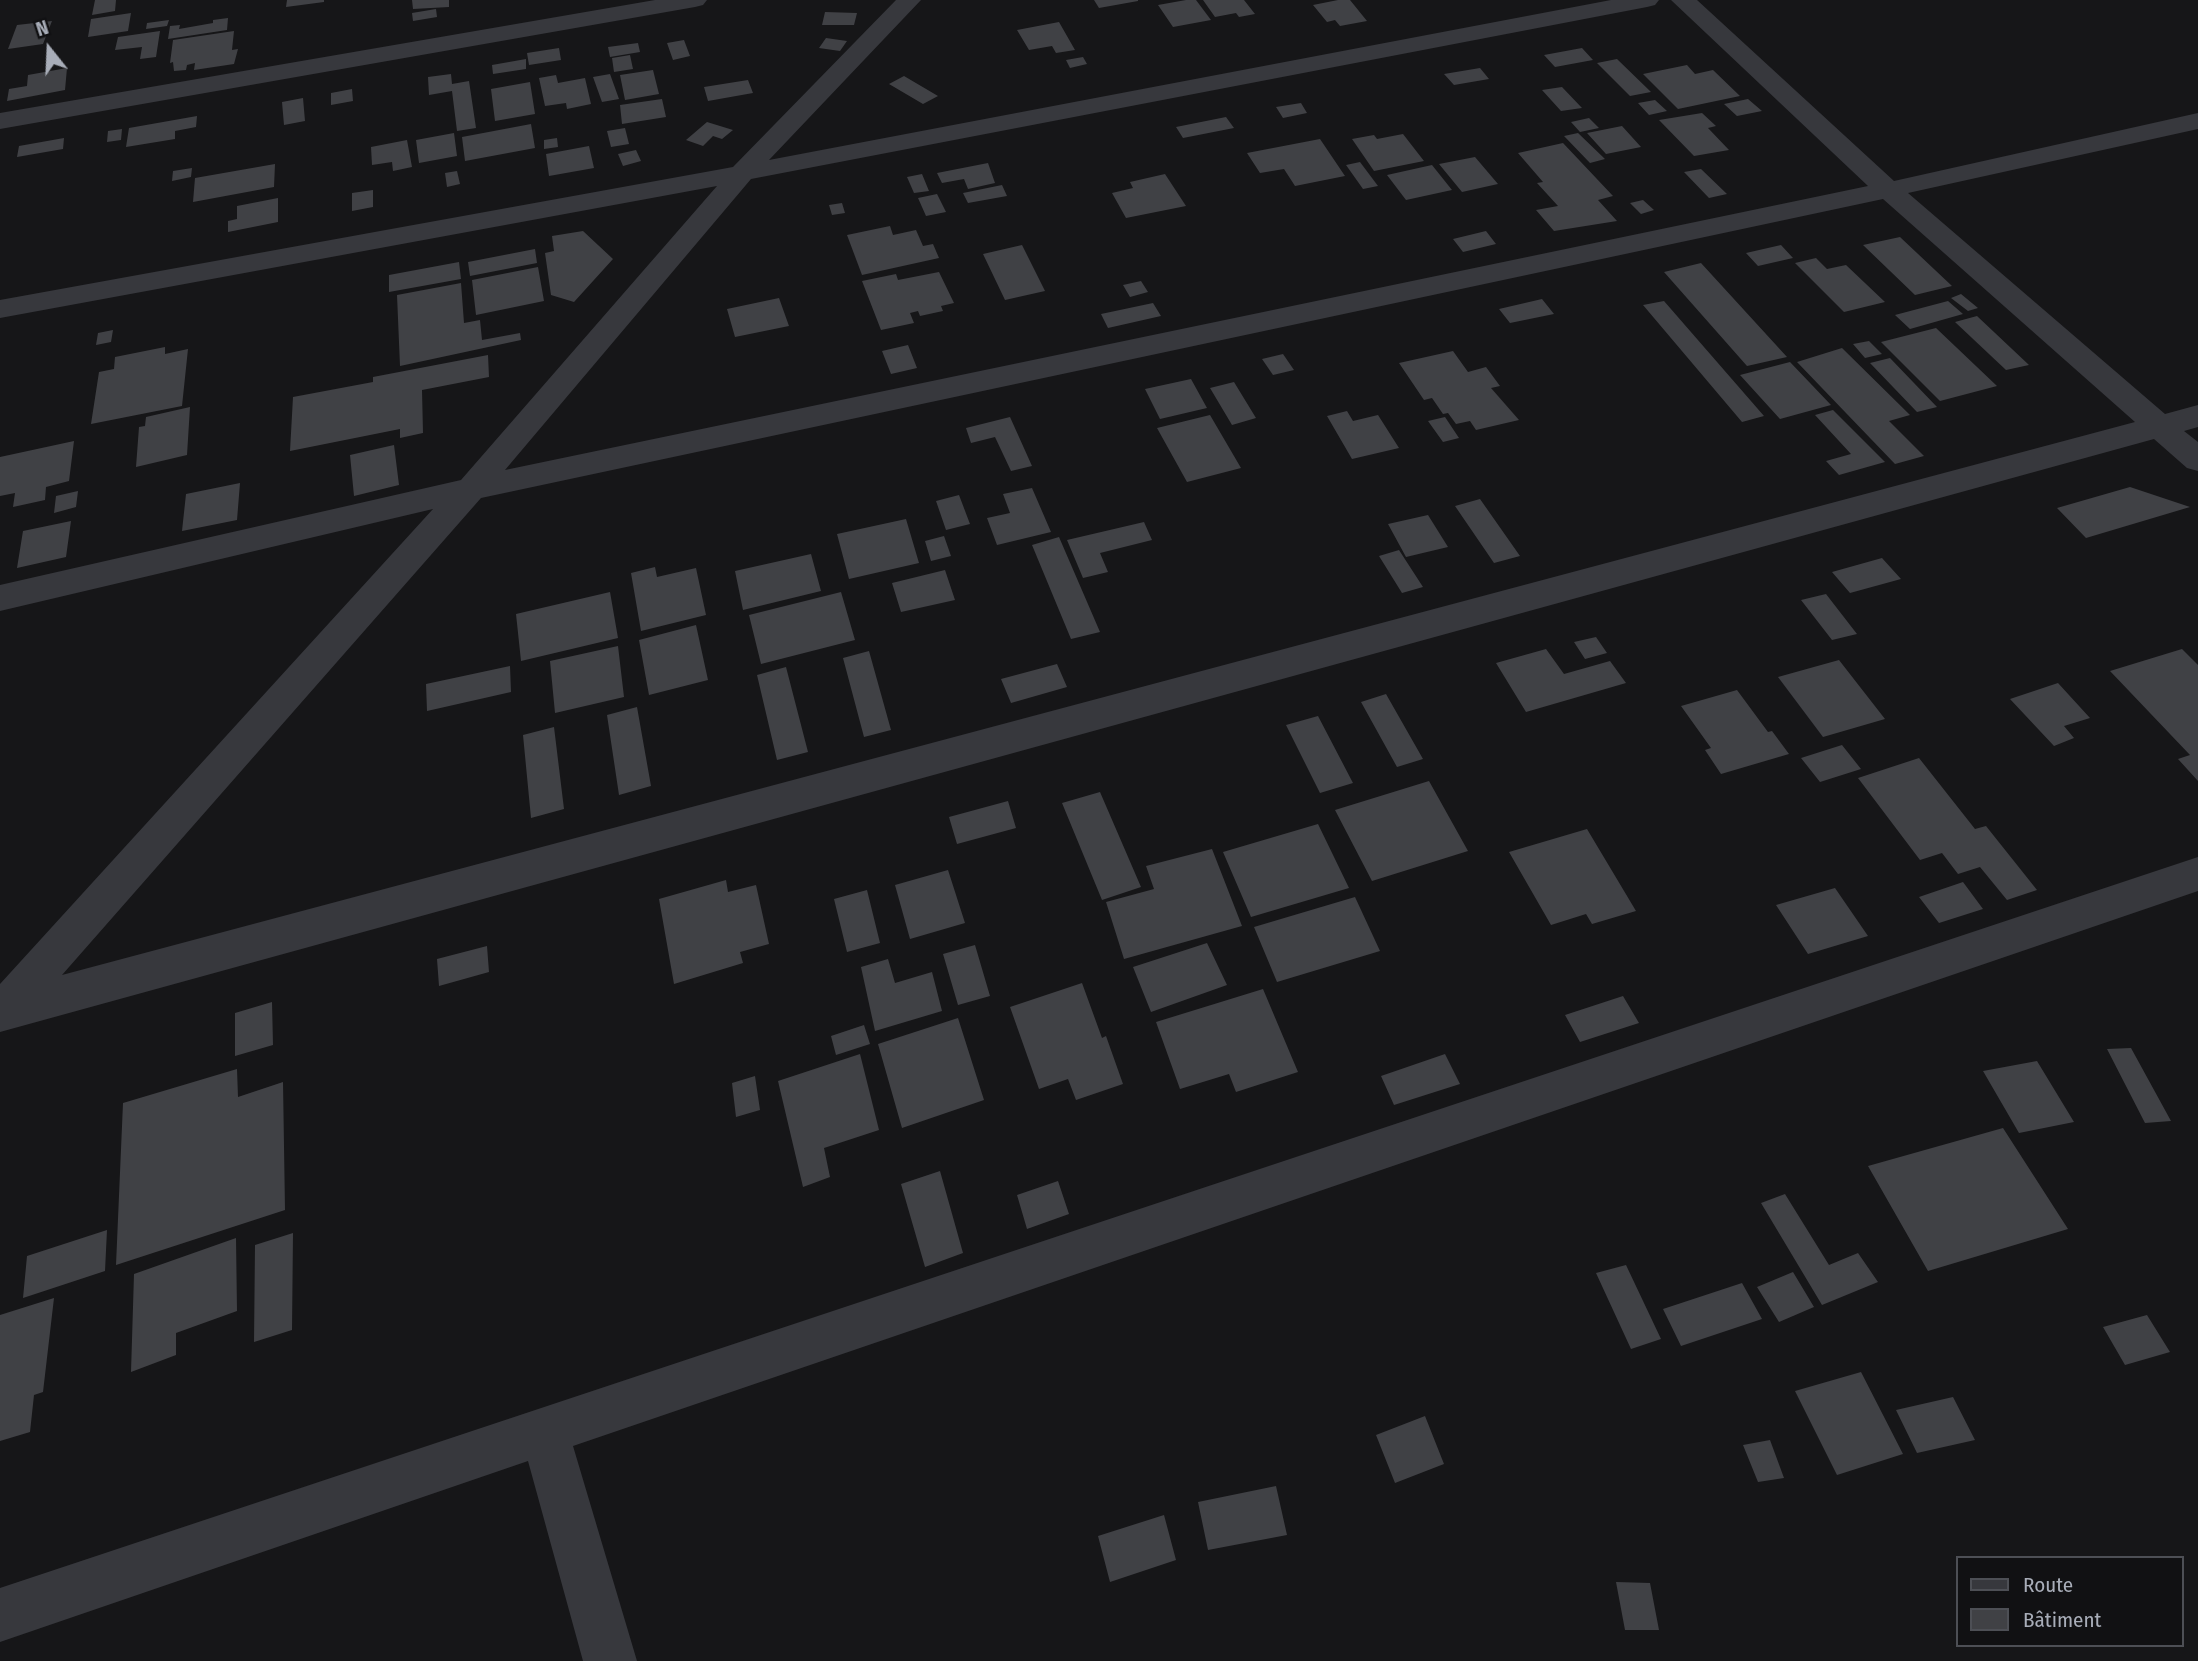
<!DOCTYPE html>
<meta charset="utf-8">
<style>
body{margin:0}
#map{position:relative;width:2198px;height:1661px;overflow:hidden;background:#161618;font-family:"Fira Sans Condensed",sans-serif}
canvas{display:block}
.legend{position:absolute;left:1956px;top:1556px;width:228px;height:91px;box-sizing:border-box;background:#111113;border:2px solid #4d4f55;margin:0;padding:9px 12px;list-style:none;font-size:21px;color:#a8adb8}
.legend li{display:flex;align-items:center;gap:14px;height:35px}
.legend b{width:35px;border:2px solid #4d4f55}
.north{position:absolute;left:14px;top:14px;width:70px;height:70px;-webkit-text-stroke:5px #111113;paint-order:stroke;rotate:342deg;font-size:19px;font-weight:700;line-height:28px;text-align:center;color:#a8adb8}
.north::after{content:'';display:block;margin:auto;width:24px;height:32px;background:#a8adb8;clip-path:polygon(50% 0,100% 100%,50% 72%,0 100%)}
</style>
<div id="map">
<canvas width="2198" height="1661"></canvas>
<ul class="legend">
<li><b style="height:9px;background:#37383d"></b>Route</li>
<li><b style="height:19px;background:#404145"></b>Bâtiment</li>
</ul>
<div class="north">N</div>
</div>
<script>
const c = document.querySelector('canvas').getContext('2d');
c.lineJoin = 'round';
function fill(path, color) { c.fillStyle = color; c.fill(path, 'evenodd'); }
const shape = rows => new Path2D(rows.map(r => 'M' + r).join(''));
const building = shape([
 [95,0,116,0,115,11,92,15],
 [287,0,324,0,324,2,286,7],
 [412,0,449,0,449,7,413,9],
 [1094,0,1138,0,1138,1,1099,8],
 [1186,0,1196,0,1211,20,1173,27,1158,5],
 [1203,0,1244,0,1255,14,1239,17,1236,13,1215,17],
 [1338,0,1350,0,1367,21,1340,26,1335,20,1327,22,1313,5],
 [436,9,437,17,413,21,412,13],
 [825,12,857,13,854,25,822,25],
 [131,13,128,31,88,37,91,19],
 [228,18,227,30,168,39,170,26,180,25,179,29,213,23,213,20],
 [169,20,167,26,146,29,147,23],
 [52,21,43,44,8,49,17,25],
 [1059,22,1075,50,1056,53,1052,46,1029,50,1017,30],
 [160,31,156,57,140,59,142,47,115,50,118,37],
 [234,31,232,50,238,49,234,64,194,70,195,63,187,65,186,70,174,71,173,62,170,63,173,40],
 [826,38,847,41,840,51,819,48],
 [684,40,690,56,673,60,667,43],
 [638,43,640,52,610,57,608,47],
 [559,48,561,60,529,65,527,53],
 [1582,48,1593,60,1555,67,1544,55],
 [630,55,633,69,614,72,612,58],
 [1083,57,1087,64,1070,68,1066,60],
 [526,59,526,69,493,74,492,65],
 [1617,59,1651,92,1630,96,1597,63],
 [1687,65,1695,74,1713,70,1740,96,1678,109,1643,74],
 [67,68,65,90,7,101,9,89,27,86,28,75],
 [1480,68,1489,79,1454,85,1444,74],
 [653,70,659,94,625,100,620,75],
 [451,74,452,84,469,81,476,128,457,131,452,91,429,95,428,77],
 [610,74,619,99,602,102,593,77],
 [556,75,558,83,585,78,591,104,567,109,566,103,545,106,539,78],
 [904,76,938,96,923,104,889,84],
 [748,80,753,93,708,101,704,87],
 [530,82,535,114,495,121,491,89],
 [1562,87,1582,108,1561,111,1542,90],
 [352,89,353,101,331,105,331,93],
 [303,98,305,121,284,125,282,102],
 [662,99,666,117,622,124,620,105],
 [1748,99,1762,111,1737,116,1724,104],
 [1655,100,1667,111,1649,115,1638,103],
 [1301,103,1307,113,1283,118,1276,107],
 [1702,113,1716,126,1708,128,1729,150,1694,156,1659,120],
 [197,116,196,127,175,131,175,139,126,147,129,128],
 [1226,117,1234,128,1183,138,1176,127],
 [1589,118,1599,128,1580,132,1571,122],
 [707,122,733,130,722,139,713,136,703,146,686,140],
 [531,124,535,148,465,161,462,137],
 [1622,126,1641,147,1606,154,1587,133],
 [625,128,629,144,611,147,607,131],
 [122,129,121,140,107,142,108,131],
 [454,133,457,156,419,163,416,140],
 [1578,133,1605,159,1590,163,1564,136],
 [1403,134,1424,161,1374,171,1352,139,1374,135,1377,139],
 [64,138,63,149,17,157,19,146],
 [557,138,558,147,544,149,544,140],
 [1320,139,1345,176,1295,186,1284,169,1260,173,1247,153],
 [407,140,412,167,393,171,392,162,372,165,371,147],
 [1563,143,1613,196,1598,200,1617,221,1554,231,1536,210,1558,206,1537,183,1543,182,1518,153],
 [589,146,594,168,549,176,546,154],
 [636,150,641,161,623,166,618,154],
 [1475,157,1498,184,1462,192,1439,164],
 [1360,162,1378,186,1363,189,1346,165],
 [988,163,995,183,968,189,964,179,942,183,937,173],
 [275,164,274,187,193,202,195,178],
 [1432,165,1452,190,1406,200,1387,175],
 [192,168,191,177,172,181,173,171],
 [1701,169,1727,194,1709,198,1684,172],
 [457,171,460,184,447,187,445,173],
 [922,174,929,191,914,193,907,177],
 [1165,174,1186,206,1126,218,1112,193,1133,188,1130,182],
 [1002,185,1007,196,968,203,963,193],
 [373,190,373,207,352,211,352,193],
 [937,194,946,212,926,216,918,198],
 [278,198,278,222,228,232,228,221,237,219,237,206],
 [1643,200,1654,210,1641,214,1630,203],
 [842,203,845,213,832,215,829,205],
 [890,226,893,235,916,230,923,246,933,244,939,258,862,275,847,235],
 [583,231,613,259,574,302,551,295,545,253,554,251,552,236],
 [1486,231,1496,244,1463,252,1453,239],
 [1900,237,1952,286,1915,295,1863,245],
 [1022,245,1045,291,1005,300,983,254],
 [1781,245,1793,258,1758,266,1746,253],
 [535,249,537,263,470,276,468,262],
 [1816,258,1827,269,1846,265,1885,302,1844,312,1795,263],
 [459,262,461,279,389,292,389,275],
 [1701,263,1787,357,1747,366,1664,272],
 [538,267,544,301,476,315,472,280],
 [939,272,954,303,941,306,943,311,920,316,918,311,910,313,914,323,881,330,862,281,896,274,898,280],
 [1141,281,1148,292,1130,297,1123,285],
 [461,283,464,323,480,320,482,340,520,333,521,340,400,366,397,295],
 [1961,294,1978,308,1968,311,1951,298],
 [779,298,789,326,735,337,727,309],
 [1542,299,1554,314,1510,323,1499,309],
 [1664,301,1764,416,1742,422,1643,305],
 [1948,301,1963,314,1910,329,1895,315],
 [1153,303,1161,316,1108,328,1101,314],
 [1977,316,2029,365,2006,370,1955,322],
 [1936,328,1997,386,1940,401,1881,342],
 [113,330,111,342,96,345,98,333],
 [1869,341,1882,354,1865,358,1853,344],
 [908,345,917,368,891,374,882,351],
 [165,347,165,354,188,349,182,406,91,424,99,372,114,369,115,357],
 [1842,348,1910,415,1889,421,1924,456,1895,464,1797,362],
 [1453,351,1468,372,1486,367,1500,386,1491,388,1519,420,1476,430,1470,421,1456,424,1448,413,1443,414,1432,398,1424,400,1399,363],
 [1283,354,1294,370,1273,375,1262,359],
 [488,355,489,377,422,390,423,433,400,438,400,429,290,451,293,397,373,382,373,377],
 [1890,358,1937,407,1917,412,1870,363],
 [1790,362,1831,405,1780,419,1740,375],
 [1191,379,1207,408,1160,419,1145,389],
 [1234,382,1256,418,1232,425,1210,388],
 [190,407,187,455,136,467,139,427,145,426,146,417],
 [1833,410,1885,462,1839,475,1826,461,1851,454,1815,415],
 [1347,411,1353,421,1378,415,1399,448,1352,459,1327,416],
 [1210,415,1241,468,1187,482,1157,428],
 [1010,417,1032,466,1011,471,995,437,971,443,966,428],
 [1445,417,1459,438,1443,442,1428,421],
 [74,441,69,481,46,487,45,500,13,507,15,493,0,496,0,457],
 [394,445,399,485,354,496,350,455],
 [240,483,237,520,182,531,186,494],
 [2130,487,2190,507,2086,538,2057,508],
 [1032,488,1051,532,997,545,987,518,1010,513,1003,494],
 [78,491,76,507,54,513,56,496],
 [959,495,970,524,946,530,936,501],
 [1480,499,1520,556,1494,563,1455,506],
 [1428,515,1448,547,1406,557,1388,524],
 [906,519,919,563,849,579,837,534],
 [71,521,66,557,17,568,23,531],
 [1144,522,1152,540,1100,553,1108,572,1083,578,1067,540],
 [944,536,951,556,931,561,925,541],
 [1059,537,1100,632,1071,639,1032,545],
 [1399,550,1423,587,1402,593,1379,556],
 [811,554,821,591,743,610,735,571],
 [1882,558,1901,579,1850,593,1832,572],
 [655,567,657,577,696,568,706,615,641,631,631,573],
 [945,570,955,600,901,612,892,583],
 [610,592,618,638,521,661,516,614],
 [841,592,855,640,761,664,749,615],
 [1826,594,1857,634,1832,640,1801,600],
 [696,625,708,680,649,695,639,640],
 [1596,637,1607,653,1585,659,1574,642],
 [618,646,624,697,555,713,550,661],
 [1546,649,1564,674,1610,661,1626,683,1526,712,1496,663],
 [2182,649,2198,665,2198,781,2178,759,2190,755,2110,671],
 [869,651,891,730,864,737,843,658],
 [1839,660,1885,719,1823,737,1778,677],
 [1057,664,1067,687,1011,703,1001,679],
 [510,666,511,692,427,711,426,684],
 [786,667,808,752,777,760,757,675],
 [2058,683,2090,718,2064,726,2074,738,2054,746,2010,699],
 [1737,690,1768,732,1772,731,1789,754,1721,774,1705,750,1711,748,1681,706],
 [1386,694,1423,759,1397,767,1361,702],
 [637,707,651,786,619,795,607,715],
 [1318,716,1353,783,1320,793,1286,725],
 [554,727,564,809,531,818,523,735],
 [1842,745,1861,769,1820,782,1801,758],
 [1919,758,1975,829,1986,826,2037,890,2007,900,1980,867,1958,874,1942,853,1920,860,1858,778],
 [1429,781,1468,851,1372,881,1335,810],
 [1100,792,1141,887,1102,900,1062,803],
 [1008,801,1016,828,957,844,949,817],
 [1318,824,1349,888,1251,917,1223,852],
 [1587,829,1636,911,1592,924,1586,914,1551,925,1509,852],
 [1212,849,1242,926,1124,959,1106,902,1154,889,1146,866],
 [948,870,965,923,910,939,895,885],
 [726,880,728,892,756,885,769,944,740,952,743,963,674,984,659,899],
 [1963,882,1983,909,1939,923,1919,897],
 [1835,888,1868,936,1808,954,1776,905],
 [867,890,880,943,847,952,834,899],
 [1355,897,1380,951,1277,982,1254,927],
 [1207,943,1227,985,1151,1012,1133,967],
 [975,945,990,996,958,1005,943,954],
 [487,946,489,972,439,986,437,959],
 [888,959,895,983,932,972,942,1011,875,1031,861,967],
 [1082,983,1102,1038,1106,1036,1123,1084,1076,1100,1068,1079,1039,1089,1010,1007],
 [1263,989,1298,1072,1236,1092,1229,1074,1180,1089,1156,1022],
 [1623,996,1639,1023,1580,1042,1565,1015],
 [272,1002,273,1045,235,1056,235,1013],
 [958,1018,984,1100,902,1128,878,1044],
 [864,1025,870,1044,836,1055,831,1036],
 [2131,1048,2171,1121,2145,1123,2107,1049],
 [860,1054,879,1130,824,1148,830,1177,803,1187,778,1081],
 [1445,1054,1460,1084,1394,1105,1381,1076],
 [2037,1061,2074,1122,2019,1133,1983,1071],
 [237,1069,238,1097,283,1082,285,1210,116,1265,123,1103],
 [755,1076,760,1110,736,1117,732,1083],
 [2003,1128,2068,1229,1928,1271,1868,1166],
 [940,1171,963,1253,925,1267,901,1184],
 [1058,1181,1069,1214,1027,1229,1017,1195],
 [1785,1194,1829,1265,1858,1253,1878,1282,1822,1305,1761,1203],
 [107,1230,105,1271,23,1298,27,1256],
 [293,1233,292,1330,254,1342,255,1245],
 [236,1238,237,1311,176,1333,176,1355,131,1372,134,1274],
 [1626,1265,1661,1339,1631,1349,1596,1273],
 [1793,1272,1814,1307,1779,1322,1757,1287],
 [1742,1283,1762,1319,1681,1346,1663,1309],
 [54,1298,43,1392,34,1395,30,1432,0,1441,0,1315],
 [2147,1315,2170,1352,2125,1365,2103,1327],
 [1861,1372,1903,1454,1837,1475,1795,1391],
 [1953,1397,1975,1440,1917,1453,1896,1410],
 [1425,1416,1444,1464,1395,1483,1376,1435],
 [1770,1440,1784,1478,1758,1482,1743,1445],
 [1276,1486,1287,1535,1208,1550,1198,1502],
 [1164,1515,1176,1560,1110,1582,1098,1536],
 [1616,1582,1650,1583,1659,1630,1625,1630]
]);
const minor = shape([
 [655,0,707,0,703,5,695,7,0,129,0,113,655,0],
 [896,0,921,0,769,160,1611,0,1659,0,1655,5,1647,7,751,179,505,470,1868,186,1671,0,1697,0,1894,181,2198,113,2198,129,1908,193,2165,414,2198,405,2198,427,2184,431,2198,442,2198,471,2187,468,2154,439,0,1032,0,984,433,509,0,611,0,585,461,480,717,186,0,318,0,300,733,167,896,0],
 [1883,199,2135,422,62,975,481,498,1883,199],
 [2198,857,2198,891,573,1446,637,1661,583,1661,528,1461,0,1642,0,1588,2198,857]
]);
fill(building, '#404145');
fill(minor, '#37383d');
</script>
